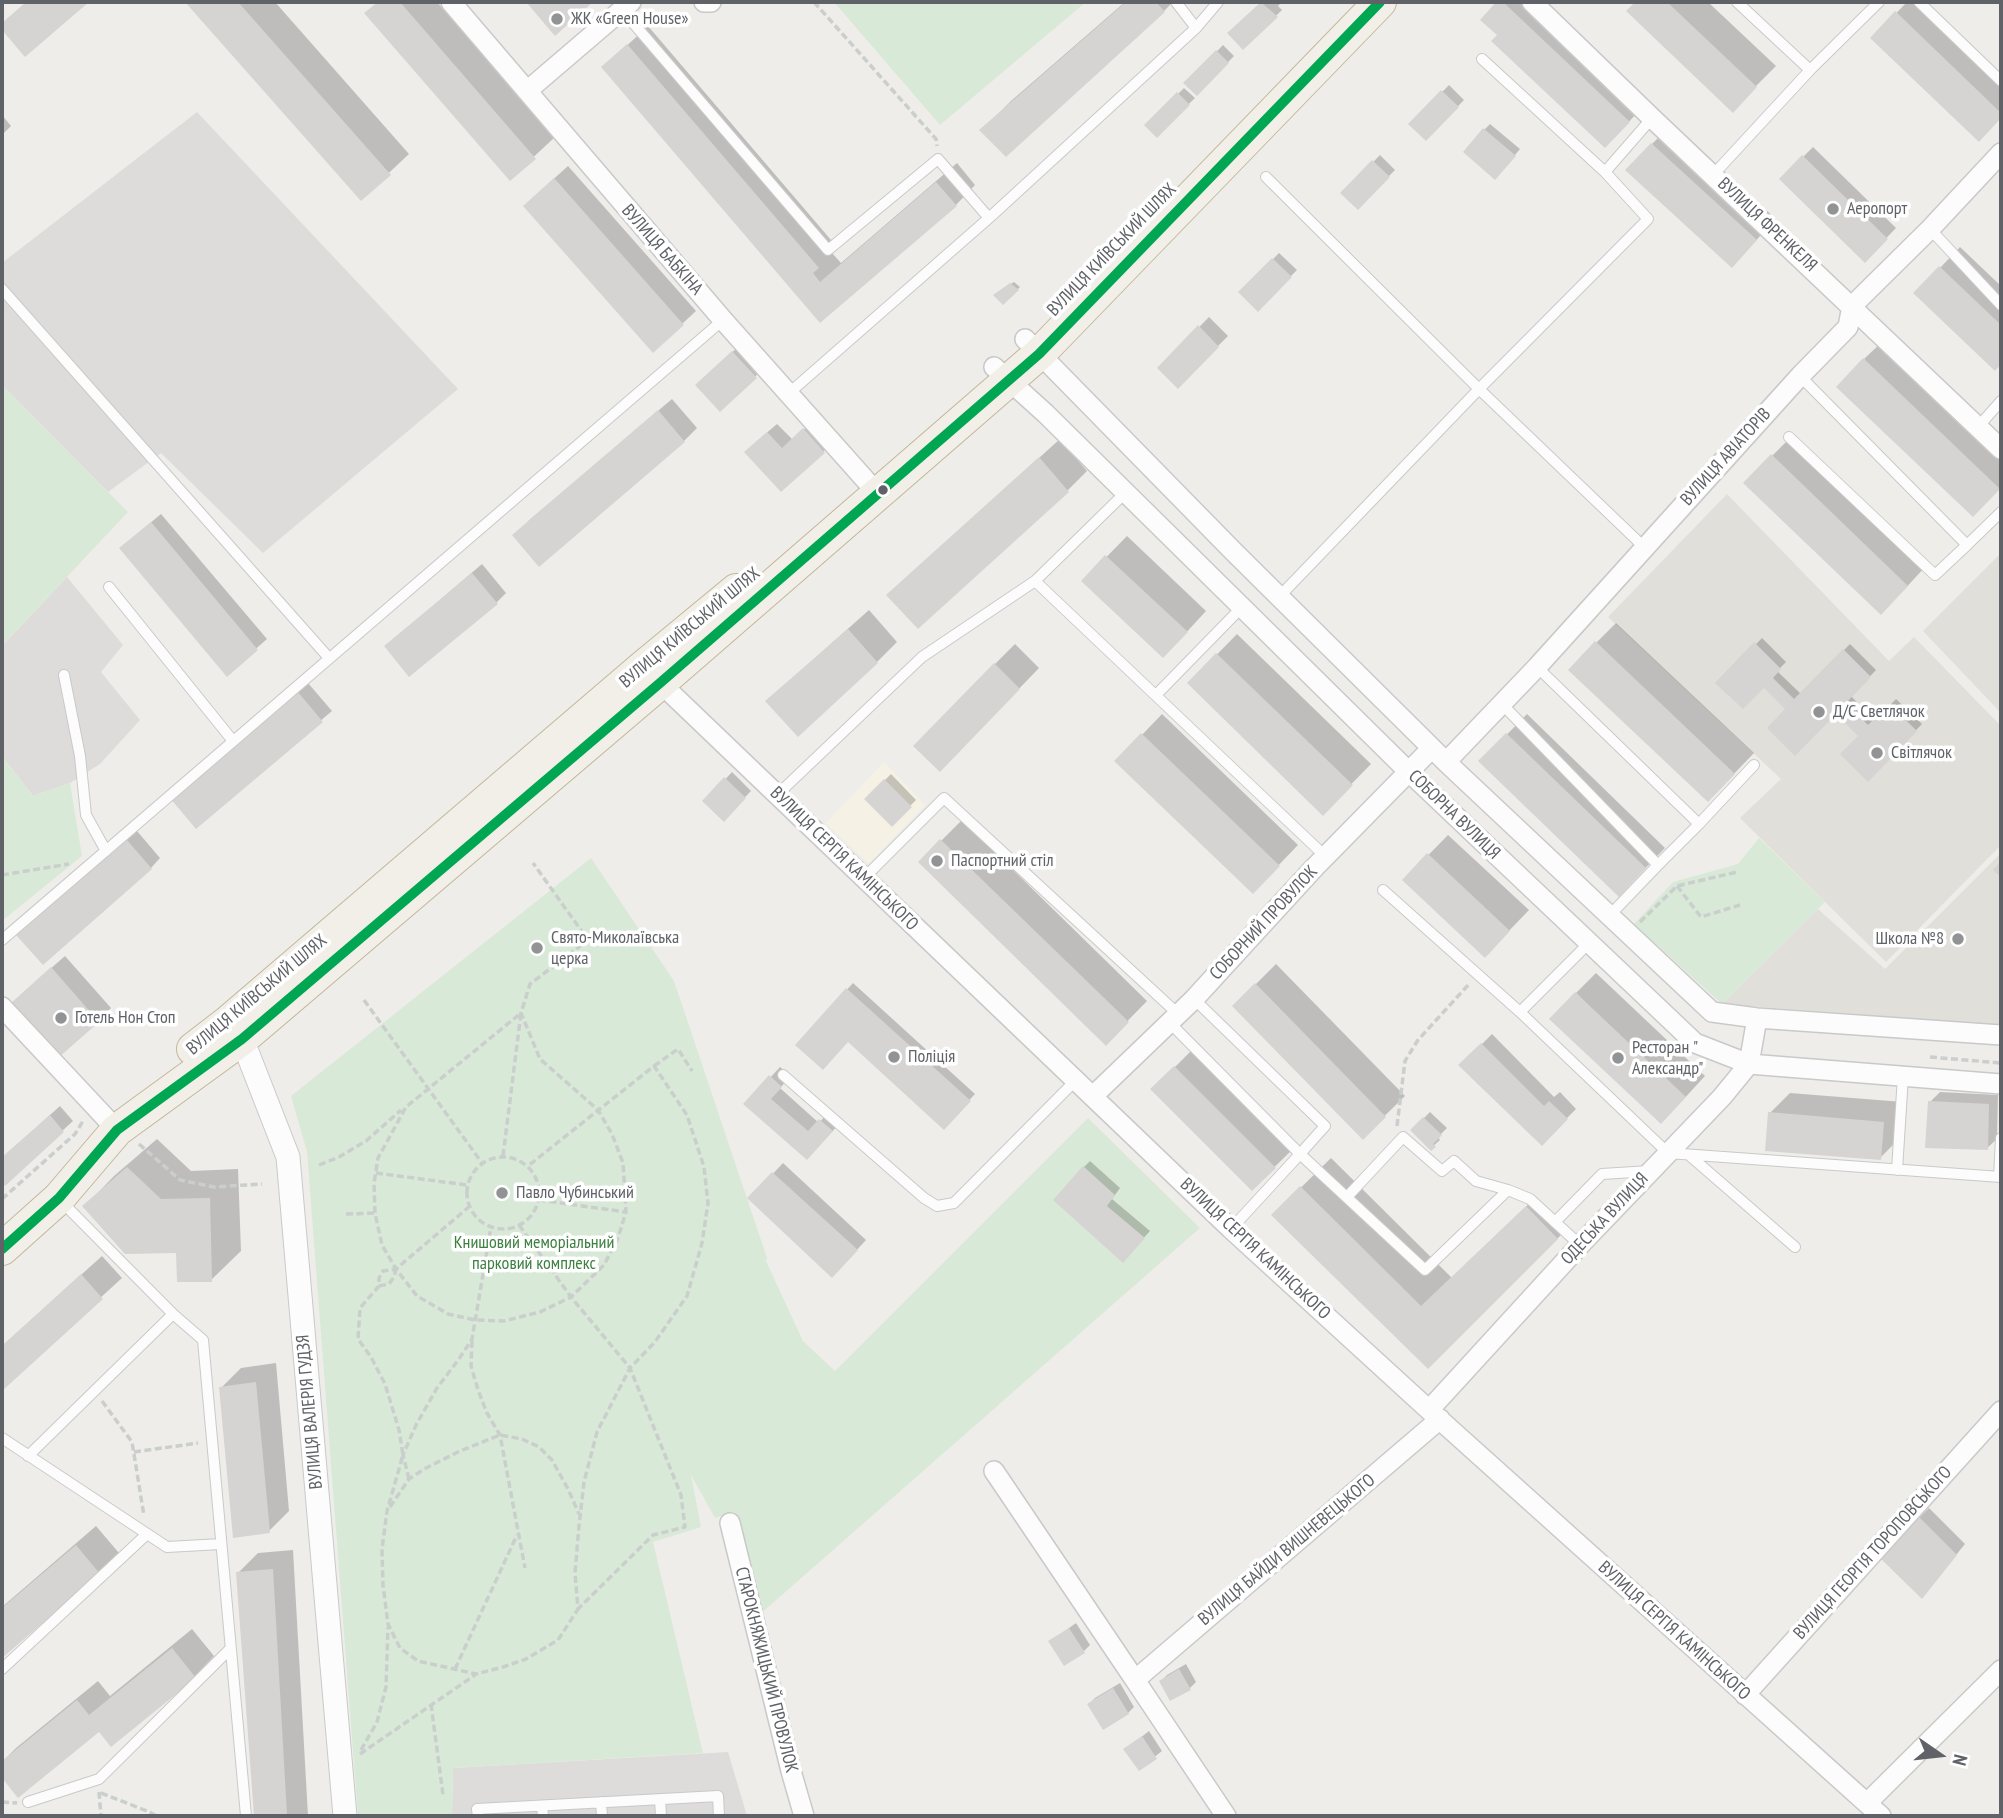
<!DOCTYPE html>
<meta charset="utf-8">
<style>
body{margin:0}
#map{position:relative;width:2003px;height:1818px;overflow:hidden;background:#eeedea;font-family:"PT Sans Narrow",sans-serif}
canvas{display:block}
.frame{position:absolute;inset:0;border:4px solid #5f6267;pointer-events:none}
.north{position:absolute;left:1905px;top:1720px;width:70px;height:70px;-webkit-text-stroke:5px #fff;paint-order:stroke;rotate:104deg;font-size:19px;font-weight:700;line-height:28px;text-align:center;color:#5f6267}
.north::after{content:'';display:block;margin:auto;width:24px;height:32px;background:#5f6267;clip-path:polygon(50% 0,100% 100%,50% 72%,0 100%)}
</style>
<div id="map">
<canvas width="2003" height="1818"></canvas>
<div class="frame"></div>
<div class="north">N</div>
</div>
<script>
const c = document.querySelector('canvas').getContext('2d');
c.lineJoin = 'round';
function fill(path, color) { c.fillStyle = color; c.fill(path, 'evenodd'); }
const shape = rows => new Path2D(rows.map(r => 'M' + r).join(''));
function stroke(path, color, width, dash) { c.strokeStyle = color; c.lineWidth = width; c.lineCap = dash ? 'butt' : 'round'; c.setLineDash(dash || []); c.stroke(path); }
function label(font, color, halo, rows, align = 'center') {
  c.font = font + ' "PT Sans Narrow",sans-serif'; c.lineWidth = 7; c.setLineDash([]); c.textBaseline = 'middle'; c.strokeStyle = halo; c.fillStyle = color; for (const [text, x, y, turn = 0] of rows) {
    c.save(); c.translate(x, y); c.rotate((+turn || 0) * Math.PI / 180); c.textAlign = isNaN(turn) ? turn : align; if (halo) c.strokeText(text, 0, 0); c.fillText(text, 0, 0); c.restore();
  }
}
const commercial = shape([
 [884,762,925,805,869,864,826,823]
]);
const industrial = shape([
 [197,112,458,389,263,553,161,453,108,492,2,385,2,263],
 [67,577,123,645,101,672,140,720,100,764,70,783,33,796,2,756,2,646],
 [728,1752,747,1816,452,1816,453,1768]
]);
const education = shape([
 [1727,494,1889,661,1914,637,2001,726,2001,845,1886,962,1740,818,1781,779,1608,617],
 [2001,553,2001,713,1923,631],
 [2001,853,2001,1025,1722,1004,1818,909,1885,969]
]);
const green = shape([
 [834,2,1086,2,940,125],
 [2,385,128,512,2,646],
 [2,756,33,796,70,783,82,856,2,921],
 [1759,838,1825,902,1722,1004,1634,924,1673,882,1738,864],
 [591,858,674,981,763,1246,767,1258,766,1261,803,1341,835,1371,1088,1118,1200,1228,758,1616,734,1512,715,1518,691,1475,701,1527,653,1542,703,1753,453,1768,452,1816,358,1816,307,1152,291,1096]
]);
const shadow = shape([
 [187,2,275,2,409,154,361,199],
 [379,2,437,2,555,137,510,179,367,13],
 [1125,2,1173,2,1164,11,982,130,1011,101],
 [1263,2,1282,2,1278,6,1282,10,1243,48,1230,33],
 [1499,2,1543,2,1648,101,1625,126,1499,35,1482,20],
 [1638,2,1708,2,1776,66,1752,90,1629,11],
 [1907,2,1926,2,2001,75,2001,117,1979,140,1873,37],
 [648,26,837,247,832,253,841,263,957,163,975,185,956,205,820,321,604,67],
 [1223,45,1234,56,1197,94,1186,83],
 [1449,85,1464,100,1426,139,1411,124],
 [1184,88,1195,98,1157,135,1147,125],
 [2,115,11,126,2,135],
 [1490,124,1520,149,1501,172,1484,130],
 [1672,124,1776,219,1732,266,1652,144],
 [1813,147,1896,228,1865,260,1781,179],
 [1380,155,1395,170,1358,207,1343,193],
 [568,166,696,311,654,350,538,193],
 [1960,247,2001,286,2001,362,1995,368,1916,293],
 [1279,253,1297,270,1258,309,1241,292],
 [1014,282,1020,287,1003,303,998,292],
 [1209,317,1228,336,1178,386,1159,368],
 [1884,340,2001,452,2001,486,1973,515,1864,359],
 [739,346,761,371,720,410,697,385],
 [672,399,697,428,684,441,527,522],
 [814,420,834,442,781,490,756,442,777,424,793,440],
 [1792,436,1927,565,1901,593,1772,456],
 [1060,439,1087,471,1067,491,909,575],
 [161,514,267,639,227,674,131,539],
 [1127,536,1206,611,1183,636,1083,581],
 [482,564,506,593,496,603,386,646],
 [869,610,897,642,877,662,788,682],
 [1616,623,1754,753,1728,780,1596,643],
 [1237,634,1371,764,1323,813,1189,683],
 [1762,638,1786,662,1777,671,1801,694,1850,644,1876,670,1851,696,1875,721,1896,699,1922,724,1868,779,1861,736,1836,712,1788,709,1764,685,1718,683],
 [1015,644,1039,668,960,750,995,664],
 [308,683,332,711,196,826,172,798],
 [1162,714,1298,845,1272,872,1117,761],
 [1527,714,1665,848,1619,895,1481,761],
 [732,772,751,791,724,819,705,801],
 [891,774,916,800,892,824,866,799],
 [962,820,1147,1001,1106,1043,920,862],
 [137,831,160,858,151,868,28,925],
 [1448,835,1529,910,1504,936,1404,880],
 [65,956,111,1008,98,1021,25,991],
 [1276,964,1405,1096,1363,1137,1234,1006],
 [1596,973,1705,1076,1681,1102,1576,993],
 [853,983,975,1094,944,1127,848,1040,797,1045],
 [1492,1034,1554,1097,1560,1092,1576,1109,1542,1143,1461,1065],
 [1195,1047,1295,1147,1252,1189,1153,1089],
 [780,1067,791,1076,780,1088,819,1123,830,1110,842,1121,817,1148,746,1104],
 [1940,1092,1998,1095,1997,1139,1987,1148,1930,1102],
 [1790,1093,1903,1102,1900,1138,1880,1158,1770,1113],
 [60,1106,73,1121,5,1183,2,1179,2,1158],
 [1430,1112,1447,1128,1438,1137,1440,1140,1431,1148,1412,1130],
 [157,1139,191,1171,238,1169,241,1251,211,1280,177,1251,85,1206,114,1176],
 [1331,1158,1452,1278,1536,1197,1567,1229,1428,1367,1273,1215],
 [1090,1161,1120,1188,1112,1199,1150,1231,1123,1260,1084,1167],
 [783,1163,866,1240,842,1266,750,1198],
 [102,1256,122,1278,2,1388,2,1346],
 [276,1363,289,1511,269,1531,221,1388,241,1368],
 [1929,1508,1965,1544,1922,1597,1880,1556],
 [96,1526,119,1553,99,1572,2,1655,2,1607],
 [293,1550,308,1816,256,1816,238,1573,258,1553],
 [1076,1623,1090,1645,1084,1651,1051,1641],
 [192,1629,214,1656,195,1676,99,1730,18,1796,2,1775,2,1762,16,1748,98,1681,110,1696],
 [1186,1664,1196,1682,1190,1688,1161,1681,1167,1675],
 [1120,1683,1134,1707,1128,1713,1089,1704,1095,1698],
 [1149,1731,1162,1751,1139,1769,1126,1749]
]);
const building = shape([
 [26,2,89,2,25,57,2,30,2,23],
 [185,2,238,2,391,175,361,201],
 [378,2,400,2,536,159,510,181,364,13],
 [526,2,593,2,555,36],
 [1126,2,1156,2,1165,12,1006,157,979,130],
 [1261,2,1278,17,1243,50,1227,33],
 [1496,2,1503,2,1630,122,1605,148,1491,41,1497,35,1480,20],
 [1635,2,1667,2,1757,87,1733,113,1626,11],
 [1895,11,2001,113,2001,118,1979,142,1870,38],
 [627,44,819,268,813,273,820,282,936,182,957,206,820,323,601,67],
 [1216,50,1229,63,1197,96,1183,83],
 [1441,90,1459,107,1426,141,1408,124],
 [1177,92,1190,105,1157,138,1144,125],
 [1483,128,1516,156,1495,180,1463,152],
 [1651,143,1757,240,1732,268,1625,170],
 [1802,155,1888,239,1865,263,1779,179],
 [1372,160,1390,177,1358,210,1340,193],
 [554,178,684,325,653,353,523,206],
 [1272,258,1292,277,1258,312,1238,292],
 [1939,266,2001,325,2001,364,1995,371,1913,293],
 [1010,283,1019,290,1003,305,993,295],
 [1198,325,1219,347,1178,389,1157,368],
 [732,351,757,378,720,412,695,385],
 [1863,358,2000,489,1973,517,1836,387],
 [658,410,685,442,539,567,512,535],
 [803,428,825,453,781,492,744,452,767,432,782,448],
 [1771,454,1908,586,1881,615,1743,483],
 [1039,457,1069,492,918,629,886,595],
 [151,522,258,650,227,677,119,548],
 [1105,555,1188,632,1163,658,1081,581],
 [472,573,498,604,409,677,384,646],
 [848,629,878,663,798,737,765,701],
 [1595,641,1735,774,1708,802,1568,670],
 [1754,642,1781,669,1773,678,1794,699,1843,649,1871,677,1846,703,1868,725,1889,704,1917,731,1868,782,1840,754,1858,736,1836,714,1795,756,1767,728,1785,709,1764,688,1743,709,1715,683],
 [1216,653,1353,785,1323,816,1187,683],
 [994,663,1020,689,940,772,913,746],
 [297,691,323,722,196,829,170,798],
 [1141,733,1280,866,1253,894,1114,761],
 [1506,733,1646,868,1619,897,1478,761],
 [724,777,746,798,724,822,702,801],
 [884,779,912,807,892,827,864,799],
 [126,839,152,869,43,965,16,935],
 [940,839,1129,1022,1106,1046,918,862],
 [1427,853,1510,931,1485,958,1402,880],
 [2001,861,2001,877,1993,870],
 [51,967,99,1022,58,1058,10,1004],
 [1255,983,1386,1117,1363,1140,1232,1006],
 [846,988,971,1101,944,1130,848,1042,823,1070,795,1045],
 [1575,992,1686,1097,1661,1124,1549,1019],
 [1481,1043,1544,1106,1549,1101,1568,1119,1542,1146,1458,1065],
 [1174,1066,1276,1168,1252,1191,1150,1089],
 [769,1075,782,1087,771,1099,808,1131,819,1119,833,1131,807,1160,743,1104],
 [1928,1101,1989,1104,1988,1150,1925,1148],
 [1768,1112,1884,1122,1881,1160,1765,1151],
 [50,1115,64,1132,5,1186,2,1182,2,1157],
 [1423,1117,1442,1135,1433,1144,1436,1147,1431,1151,1410,1130],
 [1083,1166,1115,1195,1107,1206,1145,1238,1123,1263,1053,1200],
 [127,1167,161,1199,210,1198,212,1282,177,1282,176,1253,125,1254,82,1206],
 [772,1172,858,1250,832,1278,747,1198],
 [1300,1186,1421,1306,1526,1206,1558,1239,1428,1369,1271,1215],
 [81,1274,103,1299,2,1391,2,1346],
 [256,1382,270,1533,233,1538,219,1387],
 [1918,1516,1957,1555,1922,1599,1878,1556],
 [76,1545,100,1574,2,1658,2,1608],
 [273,1569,287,1816,254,1816,236,1572],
 [1069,1628,1085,1653,1064,1666,1048,1641],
 [172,1648,196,1678,111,1747,99,1732,18,1798,2,1778,2,1761,77,1700,89,1715],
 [1179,1669,1191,1690,1170,1701,1159,1681],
 [1113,1688,1129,1714,1103,1730,1087,1704],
 [1142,1736,1157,1759,1139,1771,1123,1749]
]);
const path = shape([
 [814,2,936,139,937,146],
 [2,875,69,864],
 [1677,886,1701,917,1740,905],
 [1640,922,1677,886,1737,872],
 [364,1000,482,1163],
 [1930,1057,2001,1063],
 [654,1066,678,1049,692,1071],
 [1397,1126,1405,1061,1418,1040,1470,983],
 [139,1144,180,1180,214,1187,262,1184],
 [503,1156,521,1013,406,1107,378,1158,374,1183,375,1213,382,1245,396,1269,417,1296,448,1314,475,1320,504,1321,540,1312,571,1297,604,1265,618,1238,626,1212,623,1163,612,1134,598,1110,540,1059,521,1013,530,984,588,940,533,863],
 '467 1193a36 36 0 1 1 72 0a36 36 0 1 1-72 0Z',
 [319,1165,339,1157,366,1141,401,1110],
 [376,1173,467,1185],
 [2,1199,75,1134,83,1121],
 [539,1200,626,1212],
 [470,1206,396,1269,383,1271,379,1278,379,1286,360,1308,358,1339,371,1357,385,1384,399,1430,403,1455,387,1511,382,1549,383,1585,388,1624,400,1648,418,1661,476,1674,503,1667,526,1659,558,1640,578,1609,575,1573,579,1526,584,1482,597,1432,630,1368,655,1342,687,1296,702,1243,708,1203,704,1167,687,1115,654,1066,528,1166],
 [346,1214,375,1213],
 [519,1225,571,1297,630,1368,681,1495,685,1527,653,1535,578,1609],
 [379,1286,389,1284,394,1277,396,1269],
 [472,1341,471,1366,478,1390,487,1413,500,1435,525,1568],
 [102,1401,132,1442,144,1516],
 [134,1452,198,1443],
 [409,1479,403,1455,416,1425,437,1388,459,1359,472,1339,491,1227],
 [390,1507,409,1479,426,1468,460,1451,500,1435,522,1439,539,1447,552,1460,568,1489,579,1514],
 [455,1669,517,1535],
 [431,1704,443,1795],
 [361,1750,377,1722,386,1687,388,1627],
 [360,1754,475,1675],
 [99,1792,101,1816],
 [101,1793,147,1811,157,1816],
 [2,1802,17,1803]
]);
const service = shape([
 [1176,2,1196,28,1218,2],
 [1919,2,2001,81],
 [622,10,828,250,938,159,989,218,788,394],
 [1482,59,1605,172],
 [1810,70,1879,2],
 [1713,175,1810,70,1737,2],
 [1266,177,1479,389,1644,547],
 [989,218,1196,28],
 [1930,229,2001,305],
 [2,289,329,658],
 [1800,376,1967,545,2001,512],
 [1978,427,2001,401],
 [1789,437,1935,575,1967,545],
 [1125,493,1035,581,1325,856],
 [109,587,233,741],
 [1279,597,1479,389,1648,219,1605,172,1652,118],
 [1537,667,1699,824,1658,865],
 [64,675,80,756,86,815,106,851],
 [1156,695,1242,607],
 [1501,703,1658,865,1609,916],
 [777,795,922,657,1035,581],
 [1699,824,1754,765],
 [864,878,944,798,1177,1013],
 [1383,890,1520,1012],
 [2,940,723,320],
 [1589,943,1520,1012,1668,1153,2001,1177],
 [1194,999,1325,1126,1300,1154,1425,1270,1508,1190,1530,1199,1580,1245],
 [1169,1022,1300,1154,1231,1229],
 [783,1075,924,1198,937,1206,954,1203,1076,1080],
 [1689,1155,1795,1247],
 [1897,1170,1903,1076],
 [1999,1177,2001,1138],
 [1347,1197,1403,1137,1442,1171,1454,1161,1476,1181,1508,1190],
 [61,1201,173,1314,203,1340,246,1816],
 [1555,1222,1602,1174,1650,1171],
 [2,1438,167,1547,221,1544],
 [28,1456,173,1314],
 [2,1669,147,1534],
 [660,1799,661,1816],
 [28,1802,99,1779,230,1649],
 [601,1802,602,1816],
 [542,1806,543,1816],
 [478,1816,477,1809,718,1796,719,1816]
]);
const minor = shape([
 [451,2,723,320,878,494],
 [704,2,711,2],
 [1532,2,1652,118,2001,449],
 [527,91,631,2],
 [1025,339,1234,552,1446,762,1712,1012,1757,1018,2001,1035],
 [994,367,1046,414,1409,772,1695,1043,1749,1064,2001,1084],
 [653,676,1231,1229,1429,1410,1881,1816],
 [1446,762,1537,667,1800,376,1848,327,1852,306,1930,229,2001,153],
 [2,1007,117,1130],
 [1093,1096,1194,999,1314,868,1432,748],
 [1429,1410,1580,1245,1722,1097,1749,1064,1757,1018],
 [994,1471,1135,1680,1440,1419],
 [730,1523,791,1771,804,1816],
 [1135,1680,1226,1816],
 [1745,1695,2001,1411],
 [1867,1803,2001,1670]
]);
const tertiary = shape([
 [232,1027,242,1039,288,1157,345,1816]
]);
const trunk = shape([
 [193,1049,228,1022,643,667,736,590],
 [2,1249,59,1198,117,1130,242,1039,660,683,1039,354,1380,2]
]);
const bus1 = shape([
 [2,1249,59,1198,117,1130,242,1039,660,683,1039,354,1380,2]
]);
const markers = [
 [557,19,7,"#919395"],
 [1833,209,7,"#919395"],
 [883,490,6,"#5f6267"],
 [1819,712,7,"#919395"],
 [1877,753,7,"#919395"],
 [937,861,7,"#919395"],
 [1958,939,7,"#919395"],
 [537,948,7,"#919395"],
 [61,1018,7,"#919395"],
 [894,1057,7,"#919395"],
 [1618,1058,7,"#919395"],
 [502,1193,7,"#919395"]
];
const poiNames = [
 ["ЖК «Green House»",571,19],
 ["Аеропорт",1847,209],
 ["Д/С Светлячок",1833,712],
 ["Світлячок",1891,753],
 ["Паспортний стіл",951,861],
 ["Свято-Миколаївська",551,938],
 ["церка",551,959],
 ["Школа №8",1944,939,"right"],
 ["Готель Нон Стоп",75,1018],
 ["Ресторан \"",1632,1048],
 ["Александр\"",1632,1069],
 ["Поліція",908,1057],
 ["Павло Чубинський",516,1193]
];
const streetNames = [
 ["ВУЛИЦЯ ФРЕНКЕЛЯ",1767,225,43],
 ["ВУЛИЦЯ БАБКІНА",662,250,49],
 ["ВУЛИЦЯ КИЇВСЬКИЙ ШЛЯХ",1112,250,-46],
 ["ВУЛИЦЯ АВІАТОРІВ",1726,457,-48],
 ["ВУЛИЦЯ КИЇВСЬКИЙ ШЛЯХ",690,628,-40],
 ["СОБОРНА ВУЛИЦЯ",1454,815,44],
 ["ВУЛИЦЯ СЕРГІЯ КАМІНСЬКОГО",844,859,44],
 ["СОБОРНИЙ ПРОВУЛОК",1264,923,-47],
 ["ВУЛИЦЯ КИЇВСЬКИЙ ШЛЯХ",257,995,-40],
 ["ОДЕСЬКА ВУЛИЦЯ",1605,1219,-47],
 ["ВУЛИЦЯ СЕРГІЯ КАМІНСЬКОГО",1255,1249,43],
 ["ВУЛИЦЯ ВАЛЕРІЯ ГУДЗЯ",310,1412,-95],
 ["ВУЛИЦЯ БАЙДИ ВИШНЕВЕЦЬКОГО",1287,1550,-40],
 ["ВУЛИЦЯ ГЕОРГІЯ ТОРОПОВСЬКОГО",1873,1553,-48],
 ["ВУЛИЦЯ СЕРГІЯ КАМІНСЬКОГО",1674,1631,42],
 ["СТАРОКНЯЖИЦЬКИЙ ПРОВУЛОК",766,1670,76]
];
const parkNames = [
 ["Книшовий меморіальний",534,1243],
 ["парковий комплекс",534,1264]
];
fill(commercial, '#f5f2e5');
fill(industrial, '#dedcda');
fill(education, '#e1dfda');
fill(green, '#d9e9d7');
fill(shadow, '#0003');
fill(building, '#d5d4d3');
stroke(service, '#c9c9c9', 12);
stroke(minor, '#c9c9c9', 22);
stroke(tertiary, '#c9c9c9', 25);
stroke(trunk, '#c3b79a', 34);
stroke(path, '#cacecc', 3.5, [7, 3.5]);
stroke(service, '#fcfcfc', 10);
stroke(minor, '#fcfcfc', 19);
stroke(tertiary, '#fcfcfc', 23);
stroke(trunk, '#f1efe7', 32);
stroke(bus1, '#00a651', 10);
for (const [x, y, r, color] of markers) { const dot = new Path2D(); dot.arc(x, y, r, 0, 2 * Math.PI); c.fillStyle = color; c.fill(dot); stroke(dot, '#fff', 2.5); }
label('18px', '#5f6267', '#fff', poiNames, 'left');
label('18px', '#5f6267', '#fff', streetNames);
label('18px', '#3d8040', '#fff', parkNames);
</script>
